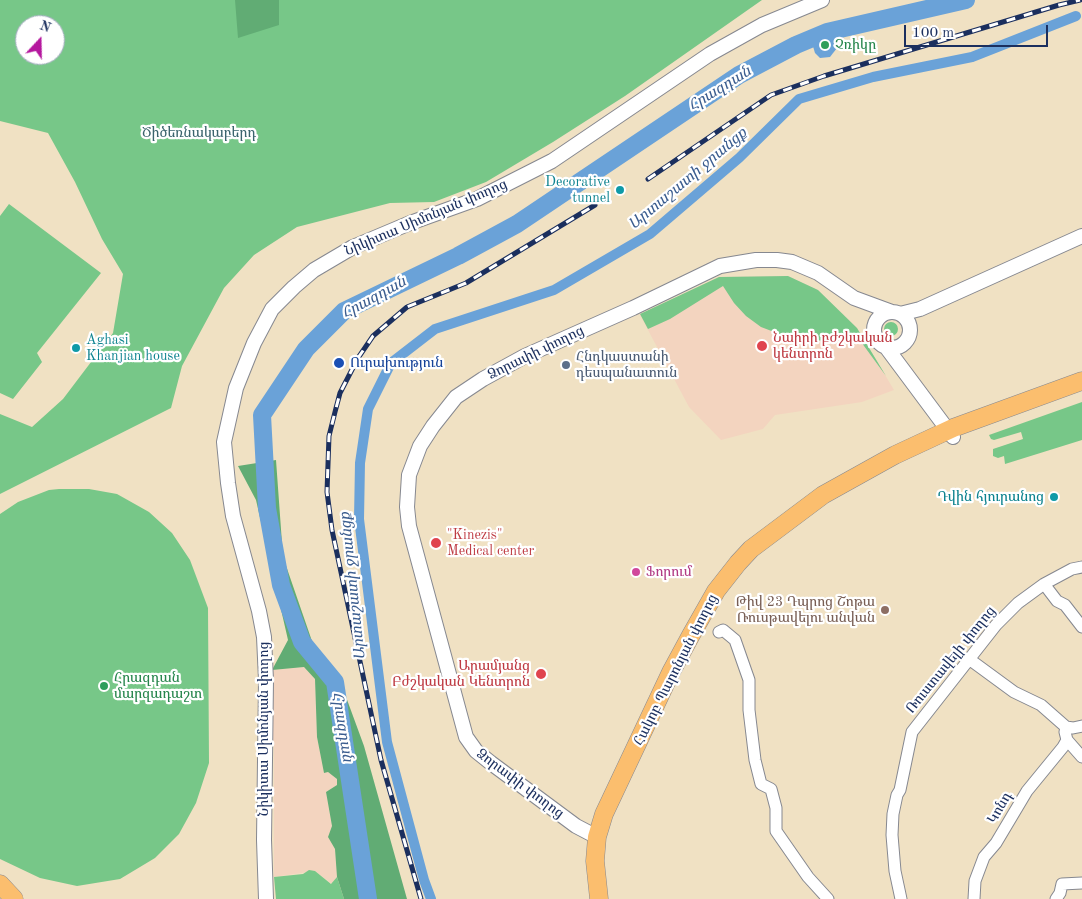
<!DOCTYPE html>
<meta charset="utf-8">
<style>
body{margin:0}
#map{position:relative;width:1082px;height:899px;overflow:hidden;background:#f0e1c3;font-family:"Old Standard TT",serif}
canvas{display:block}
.north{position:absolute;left:15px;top:15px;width:50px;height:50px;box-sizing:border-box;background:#fff;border:1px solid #a4acbf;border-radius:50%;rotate:21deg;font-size:14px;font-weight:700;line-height:20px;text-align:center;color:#1b2f5e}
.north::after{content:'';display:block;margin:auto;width:18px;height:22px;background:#b5179e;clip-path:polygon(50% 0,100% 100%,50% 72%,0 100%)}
.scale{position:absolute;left:904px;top:25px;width:144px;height:22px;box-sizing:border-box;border:2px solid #1b2f5e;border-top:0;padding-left:6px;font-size:15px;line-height:18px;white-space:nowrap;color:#1b2f5e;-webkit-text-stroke:4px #fff;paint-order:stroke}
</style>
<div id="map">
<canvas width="1082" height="899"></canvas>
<div class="north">N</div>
<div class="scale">100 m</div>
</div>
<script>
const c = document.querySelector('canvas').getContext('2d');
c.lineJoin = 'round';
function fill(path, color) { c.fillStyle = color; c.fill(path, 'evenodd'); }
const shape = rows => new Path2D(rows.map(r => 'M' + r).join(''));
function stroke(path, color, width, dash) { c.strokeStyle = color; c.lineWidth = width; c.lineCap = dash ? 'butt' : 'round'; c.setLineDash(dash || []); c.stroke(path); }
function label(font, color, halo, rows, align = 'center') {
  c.font = font + ' "Old Standard TT","Noto Serif Armenian",serif'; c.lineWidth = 4.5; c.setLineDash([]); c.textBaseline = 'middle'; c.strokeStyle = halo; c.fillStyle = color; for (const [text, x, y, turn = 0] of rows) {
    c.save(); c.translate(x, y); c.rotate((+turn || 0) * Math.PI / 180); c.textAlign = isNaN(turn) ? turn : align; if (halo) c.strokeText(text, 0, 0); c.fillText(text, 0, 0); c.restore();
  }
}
const built = shape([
 [788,276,818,290,857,328,894,390,862,402,775,415,763,429,721,440,689,407,640,315,719,277],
 [304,667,315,679,317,737,324,773,328,772,333,775,337,779,337,785,326,792,332,826,328,837,335,849,337,877,332,884,315,871,274,877,274,747,271,735,272,670]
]);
const green = shape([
 [0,0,762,0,625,96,553,142,486,182,434,202,390,203,297,227,254,255,224,288,182,366,171,408,0,494,0,414,32,427,63,399,113,333,123,274,102,239,75,182,48,133,0,121],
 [25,25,55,25,55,55,25,55],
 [9,204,101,273,37,353,42,362,13,399,0,393,0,216],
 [788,276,818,290,857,328,886,376,856,335,811,342,790,338,761,327,746,316,734,303,723,286,670,319,648,329,640,314,719,277],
 '884 329a7 7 0 1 1 14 0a7 7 0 1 1-14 0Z',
 [1082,402,1082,440,1005,464,1004,456,998,458,993,456,993,449,1023,439,1021,432,994,440,991,439,989,435],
 [59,489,89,489,117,494,149,512,172,533,190,560,208,608,209,763,196,803,179,834,155,858,120,879,77,886,40,878,0,859,0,514,18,502,49,490],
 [309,870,315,871,331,884,337,877,344,899,276,899,274,877,303,874]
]);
const forest = shape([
 [235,0,279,0,279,25,238,38],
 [276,460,283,557,313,644,342,686,364,746,407,899,344,899,337,877,335,849,328,837,332,826,326,792,337,785,337,779,328,772,324,773,317,737,315,679,304,667,272,670,288,640,256,500,238,466]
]);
const water = shape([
 [828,35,834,38,837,42,837,48,830,57,820,58,815,53,812,43]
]);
const canal = shape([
 [431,899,424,880,387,742,359,519,360,463,368,409,391,363,435,329,554,290,650,234,739,158,799,99,873,77,972,57,1076,16]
]);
const river = shape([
 [368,899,335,682,302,642,281,585,267,508,262,415,306,349,344,311,458,256,517,224,739,75,796,45,827,32,966,0]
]);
const minor = shape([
 [1044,584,1057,601,1065,605,1082,627],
 [719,632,723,630,735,640,749,680,749,710,755,760,761,784,771,789,776,808,776,831,808,877,828,899],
 [969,659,1014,692,1041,705,1066,727,1073,728,1082,726],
 [1067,740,1082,757],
 [901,899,895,871,892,835,893,814,897,795,900,790,912,732,996,625,1018,603,1044,584,1072,569,1082,567],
 [974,899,975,881,984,857,996,843,1027,791,1063,747,1067,740,1065,732,1066,727],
 [1056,899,1060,893,1062,884,1082,883]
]);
const tertiary = shape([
 '874 330a18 18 0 1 1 36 0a18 18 0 1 1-36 0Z',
 [900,314,920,309,1082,236],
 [886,347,953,437],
 [597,837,576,826,491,763,476,751,466,737,409,526,407,507,409,475,420,446,433,426,456,397,483,379,525,356,633,308,720,266,756,260,777,260,792,262,818,273,854,298,892,312],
 [266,899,264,840,266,680,264,637,259,611,233,516,228,483,224,442,236,388,254,343,272,309,294,287,314,270,353,247,410,223,477,199,552,161,710,54,762,25,822,0]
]);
const primary = shape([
 [0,884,14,899],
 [599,899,595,861,597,837,604,814,671,672,691,635,716,591,738,563,751,549,823,495,895,455,953,428,1082,381]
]);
const rail = shape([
 [648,179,771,95,824,76,1059,5,1080,0],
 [421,899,381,760,332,530,327,492,329,436,335,412,340,393,358,358,373,336,407,307,466,283,595,205]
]);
const markers = [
 [825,45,5,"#2e9e5b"],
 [620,190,5,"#0f9aa8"],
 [762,346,6,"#e0444e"],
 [76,348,5,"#0f9aa8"],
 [339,363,6,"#1a4fb4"],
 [566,365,5,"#5c6f8a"],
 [1054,497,5,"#0f9aa8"],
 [436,543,6,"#e0444e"],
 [636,572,5,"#d1479c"],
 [885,610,5,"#8d6e63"],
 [541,674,6,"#e0444e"],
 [104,686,5,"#2e9e5b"]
];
const leisureNames = [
 ["Չռիկը",835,45],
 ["Հրազդան",114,678],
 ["մարզադաշտ",114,694]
];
const parkNames = [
 ["Ծիծեռնակաբերդ",199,133]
];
const cultureNames = [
 ["Decorative",610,182],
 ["tunnel",610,198],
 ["Aghasi",86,340,"left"],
 ["Khanjian house",86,356,"left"],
 ["Դվին հյուրանոց",1044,497]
];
const streetNames = [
 ["Նիկիտա Սիմոնյան փողոց",426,218,-23],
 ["Ձորափի փողոց",536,353,-26],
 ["Ռուստավելի փողոց",951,660,-51],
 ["Հակոբ Պարոնյան փողոց",676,670,-63],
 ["Նիկիտա Սիմոնյան փողոց",264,729,-90],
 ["Ձորափի փողոց",520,784,37],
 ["Կոնդ",1000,808,-60]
];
const healthNames = [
 ["Նաիրի բժշկական",773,338],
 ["կենտրոն",773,354],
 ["\"Kinezis\"",447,535],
 ["Medical center",447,551],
 ["Արամյանց",530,666,"right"],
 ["Բժշկական Կենտրոն",530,682,"right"]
];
const serviceNames = [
 ["Հնդկաստանի",576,357],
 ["դեսպանատուն",576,373]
];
const transitNames = [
 ["Ուրախություն",350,363]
];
const hotelNames = [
 ["Ֆորում",646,572]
];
const educationNames = [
 ["Թիվ 23 Դպրոց Շոթա",875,602],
 ["Ռուսթավելու անվան",875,618]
];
const waterNames = [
 ["Հրազդան",720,89,-32],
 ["Արտաշատի ջրանցք",688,179,-40],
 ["Հրազդան",374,298,-29],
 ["Արտաշատի ջրանցք",353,586,-96],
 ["Հրազդան",342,727,81]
];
fill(built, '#f3d4bf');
fill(green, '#77c788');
fill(forest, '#61ac74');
fill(water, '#6aa2d8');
stroke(canal, '#6aa2d8', 10);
stroke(river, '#6aa2d8', 18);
stroke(minor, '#868890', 13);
stroke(tertiary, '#868890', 16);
stroke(primary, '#868890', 19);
stroke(minor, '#fff', 11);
stroke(tertiary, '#fff', 14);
stroke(primary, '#fbbe6e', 18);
stroke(rail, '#1b2f5e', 5);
stroke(rail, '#fff', 3, [9]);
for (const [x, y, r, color] of markers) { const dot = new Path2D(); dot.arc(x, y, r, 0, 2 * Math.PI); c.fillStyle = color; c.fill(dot); stroke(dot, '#fff', 2); }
label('14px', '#27864d', '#fff', leisureNames, 'left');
label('14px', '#3b646d', '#fff', parkNames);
label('14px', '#0d838f', '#fff', cultureNames, 'right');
label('14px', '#1b2f5e', '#fff', streetNames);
label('14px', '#be3a42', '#fff', healthNames, 'left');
label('14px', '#4e5e75', '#fff', serviceNames, 'left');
label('14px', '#164399', '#fff', transitNames, 'left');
label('14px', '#b23c85', '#fff', hotelNames, 'left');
label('14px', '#785e54', '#fff', educationNames, 'right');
label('italic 15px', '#3b5d8f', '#fff', waterNames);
</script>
